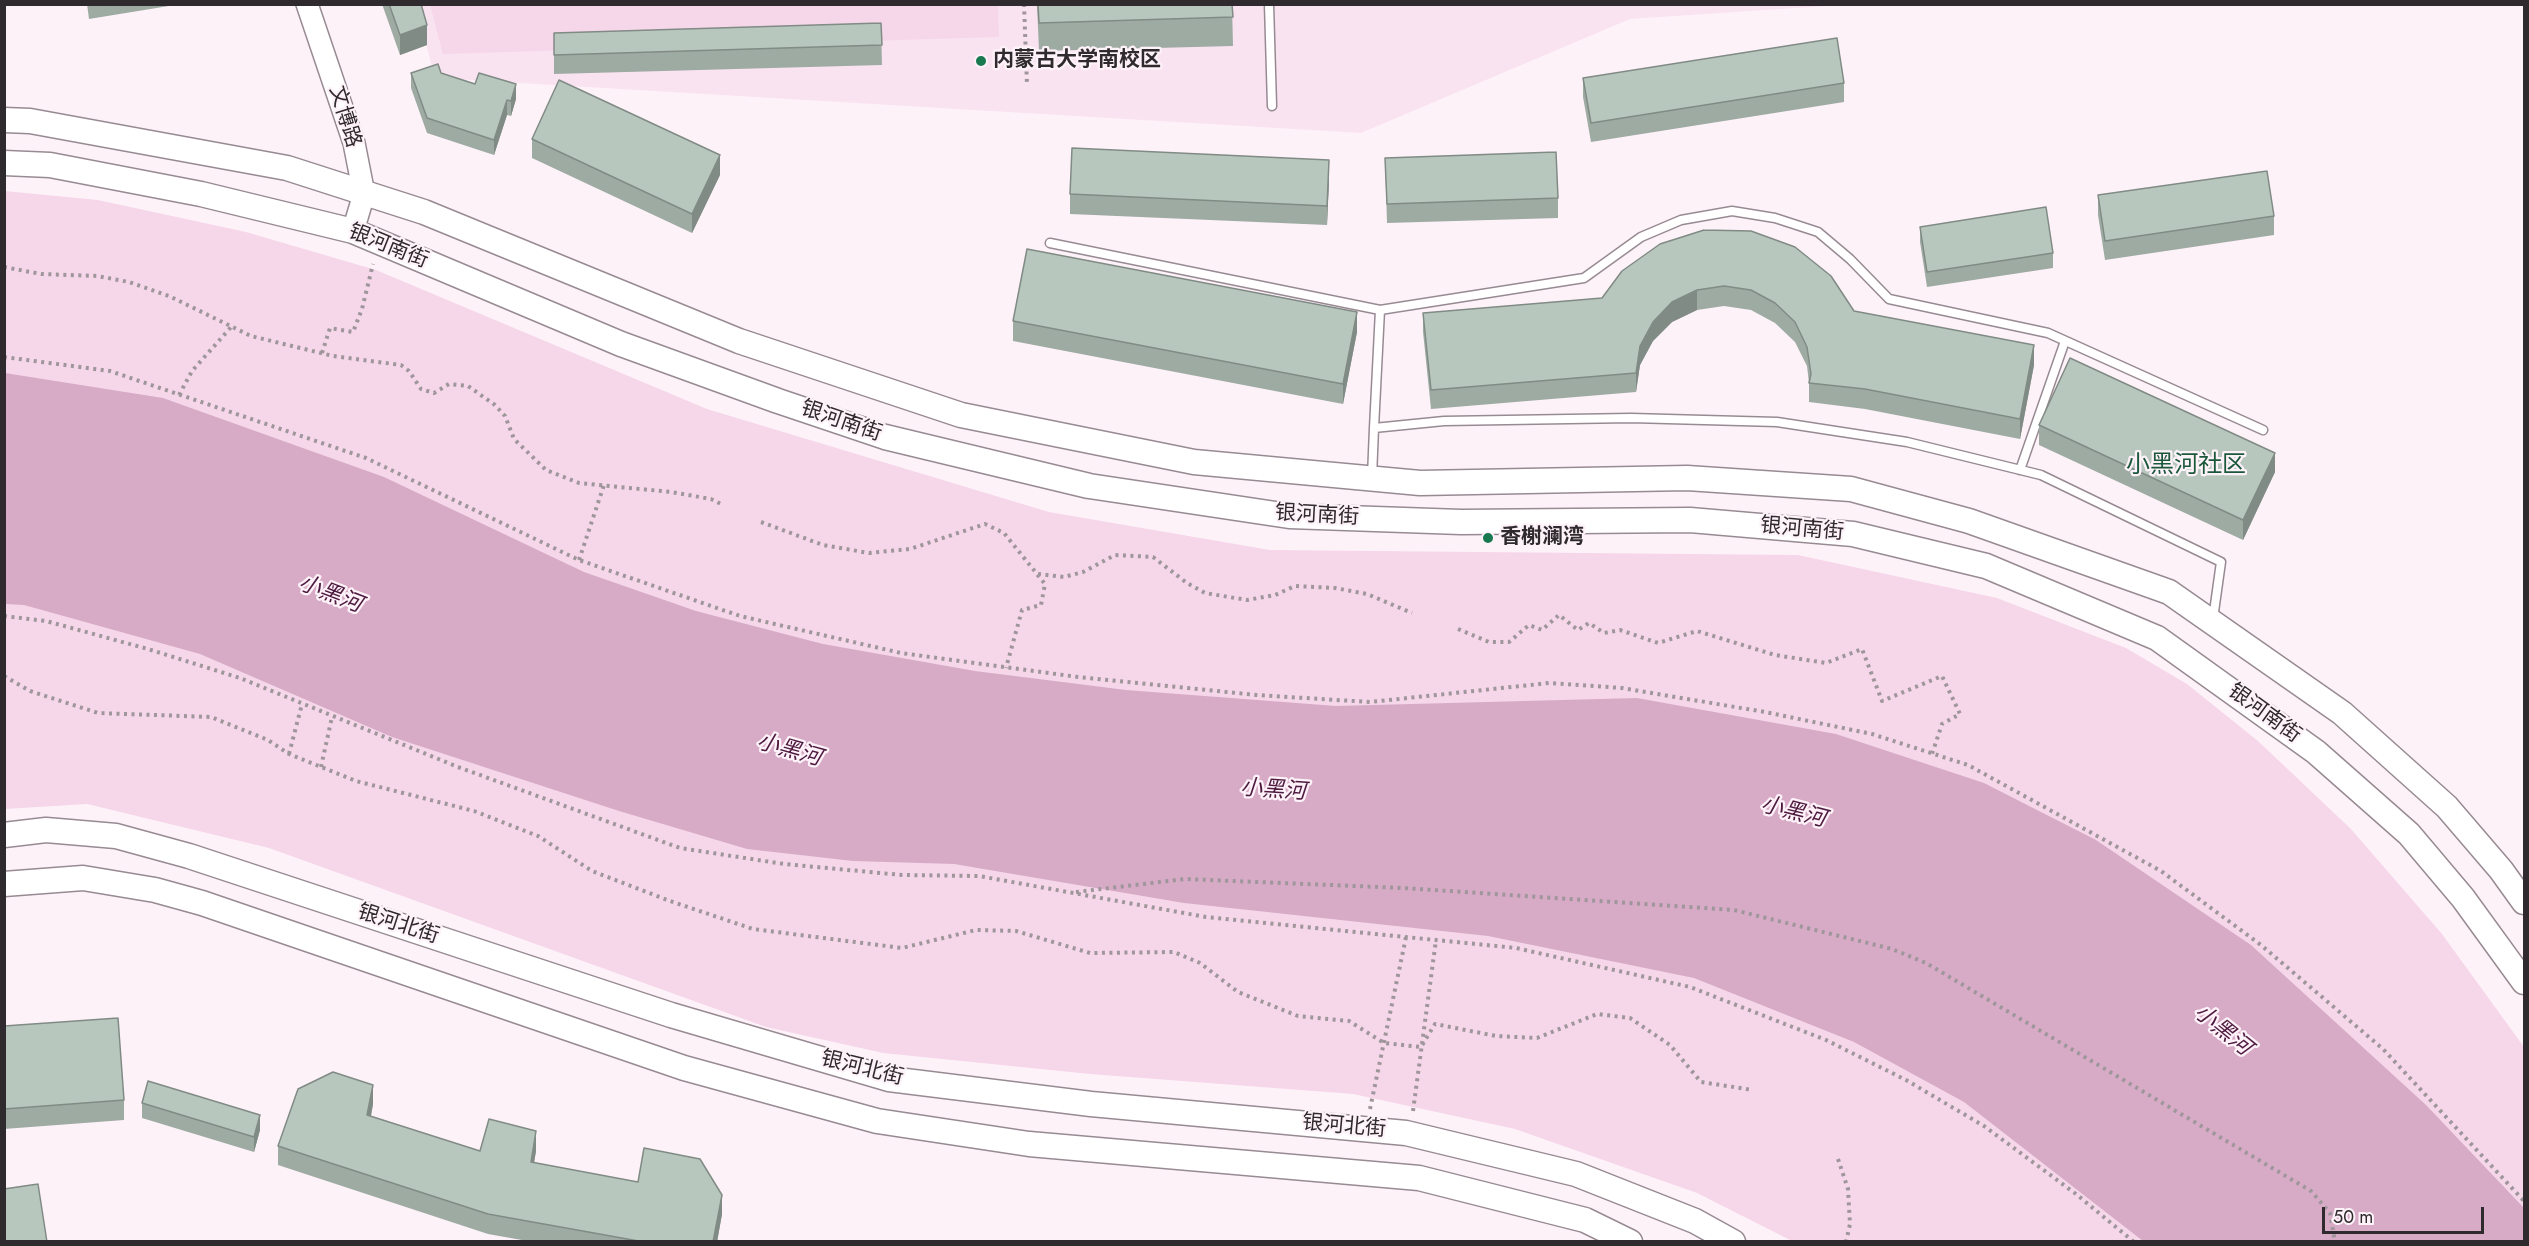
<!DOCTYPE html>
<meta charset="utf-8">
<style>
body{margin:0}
#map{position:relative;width:2529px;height:1246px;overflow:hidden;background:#fef2f9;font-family:Jost,sans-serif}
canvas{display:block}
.frame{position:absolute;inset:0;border:6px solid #2f2a2d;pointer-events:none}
.scale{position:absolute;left:2322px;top:1207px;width:162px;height:27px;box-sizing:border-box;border:3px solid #2f2a2d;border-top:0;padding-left:8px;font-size:18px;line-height:21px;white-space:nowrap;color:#2f2a2d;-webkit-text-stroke:4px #fef2f9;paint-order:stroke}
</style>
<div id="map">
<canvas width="2529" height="1246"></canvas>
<div class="frame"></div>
<div class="scale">50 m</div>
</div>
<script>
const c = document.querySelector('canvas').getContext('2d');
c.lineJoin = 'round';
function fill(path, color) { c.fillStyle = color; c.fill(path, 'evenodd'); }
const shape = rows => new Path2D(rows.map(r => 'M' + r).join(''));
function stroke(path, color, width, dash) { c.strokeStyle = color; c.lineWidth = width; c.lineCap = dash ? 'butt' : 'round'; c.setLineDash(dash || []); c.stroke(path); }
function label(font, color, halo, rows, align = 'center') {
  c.font = font + ' Jost,"Noto Sans SC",sans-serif'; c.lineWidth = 4.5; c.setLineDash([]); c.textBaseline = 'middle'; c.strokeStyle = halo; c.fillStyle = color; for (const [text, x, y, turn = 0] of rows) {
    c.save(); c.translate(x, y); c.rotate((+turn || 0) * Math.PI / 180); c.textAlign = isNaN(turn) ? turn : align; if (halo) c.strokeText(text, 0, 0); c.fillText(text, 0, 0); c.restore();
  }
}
const built = shape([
 [416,5,1842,5,1630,19,1361,133,435,78]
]);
const green = shape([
 [430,5,998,5,999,37,443,54],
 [5,191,98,200,246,232,376,270,707,409,1049,512,1270,550,1798,555,1997,598,2126,648,2187,684,2258,741,2351,829,2442,934,2524,1047,2524,1241,1792,1241,1697,1193,1515,1129,1353,1094,1090,1074,883,1053,766,1027,269,848,87,804,5,809]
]);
const water = shape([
 [5,373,163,398,384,477,584,572,696,611,823,644,975,671,1126,690,1336,706,1637,698,1836,734,1984,783,2096,840,2251,945,2426,1105,2524,1208,2524,1241,2143,1241,1964,1102,1854,1042,1694,978,1488,936,1184,903,954,864,853,861,747,849,619,811,392,737,200,654,24,605,5,604]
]);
const path = shape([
 [1024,4,1027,85],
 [4,267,41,274,97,276,129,282,169,296,251,336,333,356,401,365,409,371,421,389,434,393,449,384,468,386,495,405,505,416,514,439,546,470,579,483,671,492,711,499,723,505],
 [322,353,330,328,353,332,362,309,373,264],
 [4,357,110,371,366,458,579,560,740,616,901,653,1078,677,1256,695,1370,702,1549,683,1622,688,1765,712,1872,734,1968,765,2161,871,2261,945,2383,1049,2524,1201],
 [179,395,192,371,232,326],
 [761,522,823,545,869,553,910,549,985,524,1004,533,1045,584,1041,605,1022,610,1006,668],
 [579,560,604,485],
 [1038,574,1064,577,1083,572,1115,555,1153,557,1187,583,1205,593,1247,600,1275,595,1295,586,1335,588,1367,594,1412,613],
 [4,616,46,621,148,649,240,678,458,767,680,848,784,864,902,875,979,876,1206,917,1516,948,1690,987,1826,1040,1906,1080,1984,1126,2076,1194,2134,1242],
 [1458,629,1489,642,1509,642,1529,625,1542,630,1559,615,1578,630,1589,623,1604,633,1620,630,1658,643,1697,631,1775,655,1826,663,1862,649,1882,701,1942,676,1960,714,1942,724,1932,754],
 [4,676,30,691,98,713,211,717,268,740,289,754,356,781,474,811,538,836,592,871,670,901,753,929,902,948,976,930,1016,931,1090,953,1174,952,1200,963,1238,992,1298,1016,1349,1021,1384,1043,1421,1047,1435,1024,1496,1036,1537,1038,1597,1014,1630,1018,1670,1045,1701,1082,1753,1090],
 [289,754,302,704],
 [321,767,332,717],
 [1076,892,1185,879,1403,888,1734,910,1892,949,1926,963,2311,1191,2330,1213,2335,1242],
 [1370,1109,1406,937],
 [1413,1111,1436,940],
 [1838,1159,1848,1189,1850,1224,1846,1242]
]);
const service = shape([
 [1269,4,1272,106],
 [1050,243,1380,310],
 [1374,428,1380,310,1584,278,1641,237,1681,220,1732,211,1775,218,1818,232,1850,259,1889,299,2048,333,2263,430],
 [2020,470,2065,341],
 [1372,477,1374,428,1444,421,1631,418,1777,422,1907,442,2041,475,2221,562,2213,619]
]);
const tertiary = shape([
 [307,4,354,143,364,194,353,231]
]);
const secondary = shape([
 [4,120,30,121,287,168,424,212,739,341,961,415,1194,462,1420,483,1687,478,1851,489,1969,521,2169,592,2342,713,2447,807,2501,870,2524,902],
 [4,163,50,165,201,194,353,231,621,344,778,401,885,437,1089,486,1289,516,1461,522,1690,520,1853,534,1986,566,2157,638,2316,752,2409,834,2463,898,2524,982],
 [4,835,46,830,116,836,189,856,671,1015,889,1079,1091,1104,1406,1133,1576,1174,1695,1221,1733,1242],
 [4,884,83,878,155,890,202,903,684,1068,877,1121,1029,1144,1419,1178,1585,1220,1630,1242]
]);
const wall = shape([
 [87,4,175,4,175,5,89,19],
 [382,4,421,4,427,45,400,55],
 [1037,4,1232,4,1233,46,1039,51],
 [881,23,882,65,554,74,554,33],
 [411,73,441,73,516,99,511,116,507,115,494,155,427,133,411,88],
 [1583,78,1844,83,1844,102,1591,142,1583,97],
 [532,139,720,175,692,233,532,158],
 [1385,158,1558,198,1558,218,1387,223],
 [1329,180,1327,225,1070,214,1070,194],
 [2098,195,2274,216,2274,235,2105,260,2098,215],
 [1920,227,2053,253,2053,268,1927,287,1920,242],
 [1660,244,1854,311,2034,365,2020,439,1865,409,1809,402,1809,383,1807,366,1795,342,1775,323,1751,310,1724,306,1697,310,1672,322,1653,341,1640,365,1636,392,1431,409,1423,332,1423,313,1602,298],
 [1013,321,1357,332,1343,404,1013,341],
 [2039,425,2275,472,2243,540,2039,445],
 [4,1026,124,1100,124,1120,4,1129],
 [142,1103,260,1130,254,1152,142,1118],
 [373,1104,371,1117,480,1151,536,1151,534,1162,722,1214,717,1242,533,1242,488,1234,278,1165,278,1146]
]);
const shadedWall = shape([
 [427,25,427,45,400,55,400,35],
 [516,84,516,99,511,116,511,101],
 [507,100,507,115,494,155,494,140],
 [720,155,720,175,692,233,692,214],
 [1329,160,1329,180,1327,225,1327,206],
 [1697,290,1697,310,1672,322,1653,341,1640,365,1636,392,1636,373,1640,346,1653,322,1672,302],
 [1357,312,1357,332,1343,404,1343,384],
 [2034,345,2034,365,2020,439,2020,419],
 [2275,453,2275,472,2243,540,2243,520],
 [373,1085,373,1104,367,1135,367,1115],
 [260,1115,260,1130,254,1152,254,1137],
 [536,1131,536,1151,531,1181,531,1162],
 [722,1195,722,1214,717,1242,713,1242]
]);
const building = shape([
 [389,4,421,4,427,25,400,35,389,4],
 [1038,4,1232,4,1233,17,1039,23,1038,4],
 [881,23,882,45,554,55,554,33,881,23],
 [1837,38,1844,83,1591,123,1583,78,1837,38],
 [438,64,441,73,475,84,479,73,516,84,511,101,507,100,494,140,427,118,411,73,438,64],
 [559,80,720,155,692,214,532,139,559,80],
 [1072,148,1329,160,1327,206,1070,194,1072,148],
 [1556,152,1558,198,1387,204,1385,158,1556,152],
 [2267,171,2274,216,2105,241,2098,195,2267,171],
 [2046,207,2053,253,1927,272,1920,227,2046,207],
 [1704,230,1751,231,1795,247,1831,276,1854,311,2034,345,2020,419,1865,389,1809,383,1811,374,1807,347,1795,322,1775,303,1751,290,1724,286,1697,290,1672,302,1653,322,1640,346,1636,373,1431,390,1423,313,1602,298,1622,271,1660,244,1704,230],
 [1027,249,1357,312,1343,384,1013,321,1027,249],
 [2070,358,2275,453,2243,520,2039,425,2070,358],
 [118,1018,124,1100,4,1109,4,1026,118,1018],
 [333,1072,373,1085,367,1115,480,1151,489,1119,536,1131,531,1162,638,1182,644,1148,700,1159,722,1195,713,1242,644,1242,488,1214,278,1146,298,1089,333,1072],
 [148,1081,260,1115,254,1137,142,1103,148,1081],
 [38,1184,47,1242,4,1242,4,1189,38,1184]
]);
const markers = [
 [981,61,6,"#18784f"],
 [1488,538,6,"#18784f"]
];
const poiNames = [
 ["内蒙古大学南校区",993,61],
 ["香榭澜湾",1500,538]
];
const streetNames = [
 ["文博路",344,117,73],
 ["银河南街",388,247,22],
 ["银河南街",841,422,19],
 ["银河南街",1317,516,3],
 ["银河南街",1802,530,5],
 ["银河南街",2264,714,36],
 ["银河北街",398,925,18],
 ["银河北街",862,1069,14],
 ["银河北街",1344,1127,5]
];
const waterNames = [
 ["小黑河",330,595,21],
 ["小黑河",789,751,16],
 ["小黑河",1273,791,4],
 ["小黑河",1793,813,14],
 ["小黑河",2222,1031,39]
];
const quarterNames = [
 ["小黑河社区",2186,466]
];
fill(built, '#fae3f1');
fill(green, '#f6d7ea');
fill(water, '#d7abc6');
stroke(service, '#988a92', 11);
stroke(tertiary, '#988a92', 24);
stroke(secondary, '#988a92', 27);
stroke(path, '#9f969b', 4, [3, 4.5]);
stroke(service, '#fff', 8);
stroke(tertiary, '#fff', 21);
stroke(secondary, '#fff', 24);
fill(wall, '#9eaba3');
fill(shadedWall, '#818b85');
fill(building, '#b8c7be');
stroke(building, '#818b85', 1.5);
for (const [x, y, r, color] of markers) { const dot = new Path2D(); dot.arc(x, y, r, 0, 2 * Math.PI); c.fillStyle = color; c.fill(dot); stroke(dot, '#fef2f9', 2); }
label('bold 21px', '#2f2a2d', '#fef2f9', poiNames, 'left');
label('21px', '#2f2a2d', '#fef2f9', streetNames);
label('italic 22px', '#4e1a3f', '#fef2f9', waterNames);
label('24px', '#1a583b', '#fef2f9', quarterNames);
</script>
